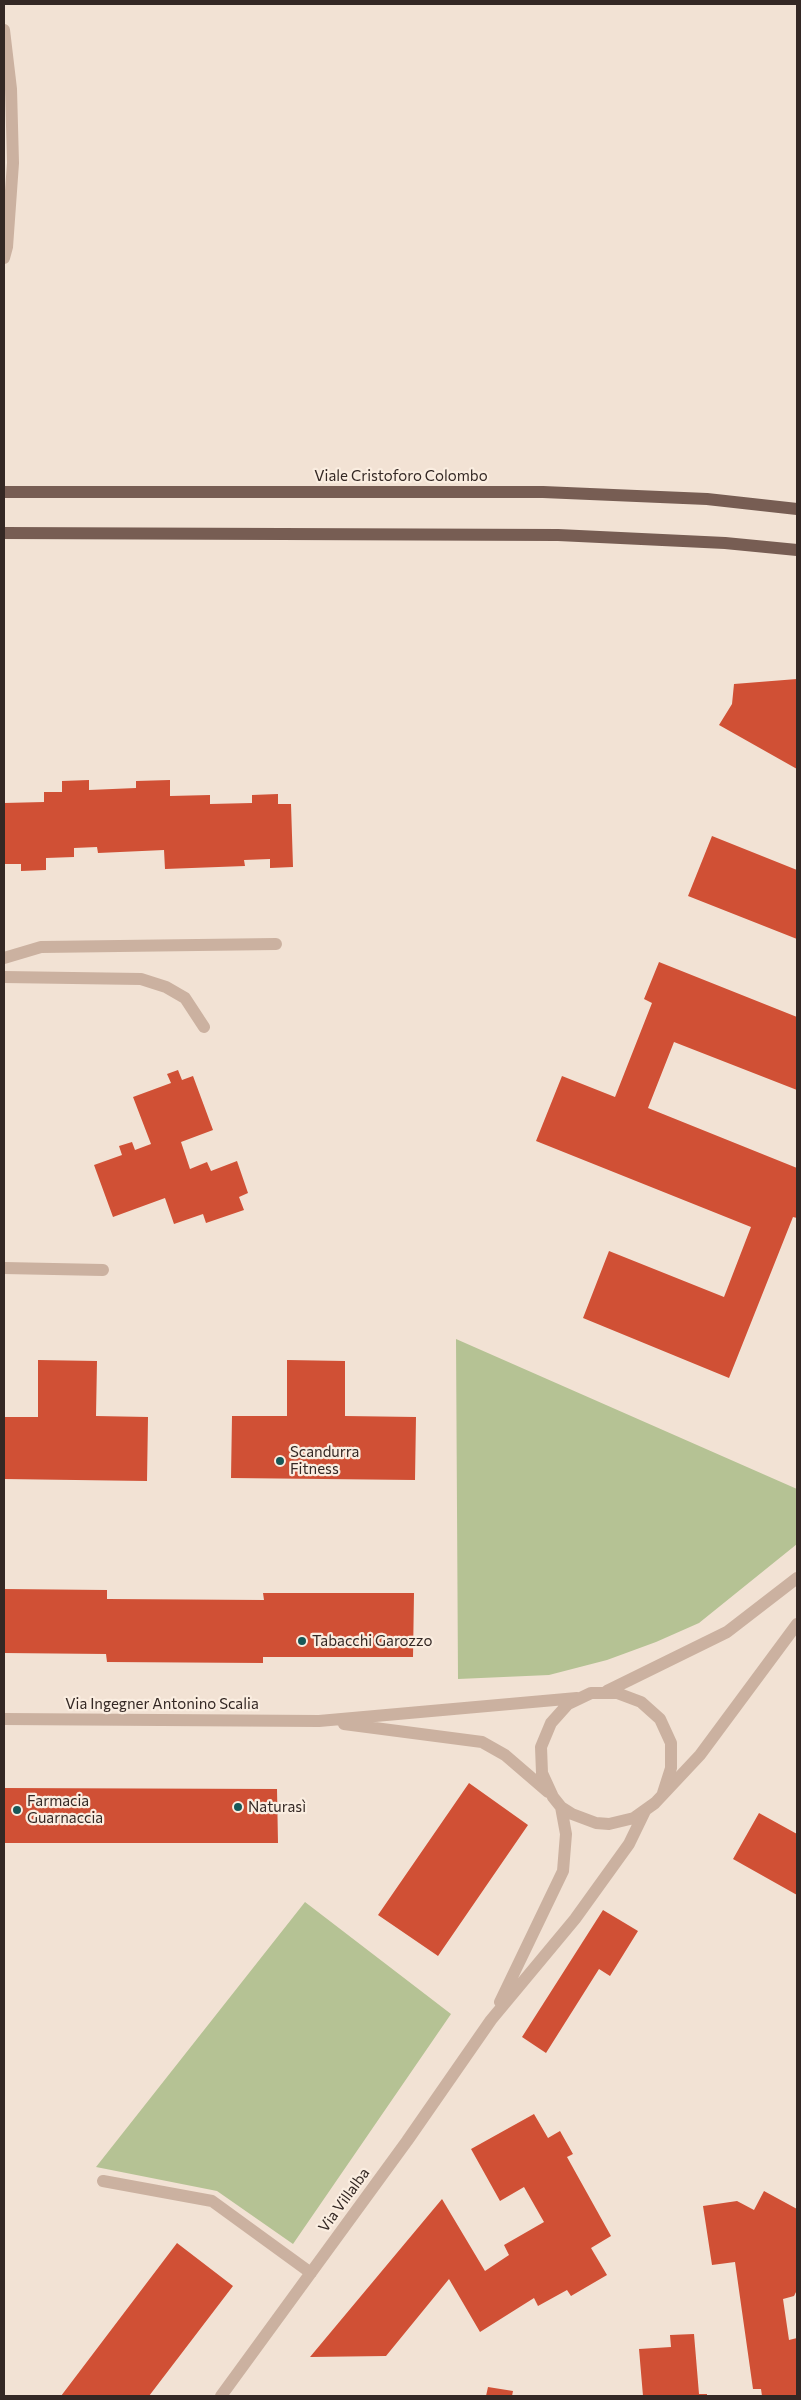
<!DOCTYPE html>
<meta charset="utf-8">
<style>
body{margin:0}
#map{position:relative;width:801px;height:2400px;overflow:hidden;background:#f2e2d4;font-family:Commissioner,sans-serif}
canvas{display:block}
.frame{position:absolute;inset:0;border:5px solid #342824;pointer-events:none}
</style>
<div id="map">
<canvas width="801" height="2400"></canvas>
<div class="frame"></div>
</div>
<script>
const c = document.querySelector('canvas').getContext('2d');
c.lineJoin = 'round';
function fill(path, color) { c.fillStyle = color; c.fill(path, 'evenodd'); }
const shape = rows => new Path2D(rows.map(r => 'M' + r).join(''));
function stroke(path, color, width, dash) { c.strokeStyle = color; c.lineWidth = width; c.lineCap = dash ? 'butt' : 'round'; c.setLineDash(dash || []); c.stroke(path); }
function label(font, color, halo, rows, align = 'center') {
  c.font = font + ' Commissioner,sans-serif'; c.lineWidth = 4.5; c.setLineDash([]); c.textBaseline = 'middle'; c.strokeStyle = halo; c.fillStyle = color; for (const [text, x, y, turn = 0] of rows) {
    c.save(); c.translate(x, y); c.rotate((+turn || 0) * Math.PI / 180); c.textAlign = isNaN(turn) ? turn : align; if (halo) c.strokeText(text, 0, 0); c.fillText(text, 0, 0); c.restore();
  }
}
const green = shape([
 [456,1339,797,1489,797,1544,699,1623,656,1642,607,1660,549,1675,458,1679],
 [305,1902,451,2014,293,2244,217,2191,96,2167]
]);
const building = shape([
 [797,679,797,769,719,725,732,704,734,684],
 [89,780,89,790,136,788,136,781,170,780,170,796,210,795,210,804,252,803,252,795,278,794,278,804,291,804,293,867,270,868,270,859,244,860,245,866,165,869,164,850,98,853,97,847,74,848,74,857,46,858,46,870,21,871,21,864,4,864,4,803,44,802,44,792,62,792,62,781],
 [712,836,797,870,797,939,688,896],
 [659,962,797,1017,797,1090,674,1042,648,1108,797,1168,797,1218,793,1217,729,1378,583,1318,609,1251,724,1297,751,1227,536,1141,562,1076,615,1097,652,1003,644,999],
 [178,1070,182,1080,193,1076,213,1130,181,1142,190,1169,207,1162,211,1171,237,1161,248,1193,239,1197,244,1210,206,1223,203,1214,174,1224,165,1198,113,1217,94,1165,122,1155,119,1146,132,1142,135,1150,151,1144,133,1097,171,1083,167,1074],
 [38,1360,97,1361,96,1416,148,1417,147,1481,4,1479,4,1417,38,1417],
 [287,1360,345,1361,345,1416,416,1417,415,1480,231,1478,232,1416,287,1416],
 [4,1589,107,1590,107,1599,264,1600,263,1593,414,1593,413,1657,263,1657,263,1663,107,1662,106,1654,4,1653],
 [469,1783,528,1825,438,1956,378,1915],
 [4,1788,277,1789,278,1843,4,1843],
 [759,1813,797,1834,797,1895,733,1859],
 [603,1910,638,1931,610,1976,599,1969,546,2053,522,2037],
 [534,2114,548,2138,560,2131,573,2154,567,2157,611,2236,591,2248,607,2275,571,2296,567,2290,538,2306,534,2298,480,2332,449,2279,386,2356,310,2357,442,2199,485,2271,509,2255,504,2245,544,2222,524,2187,500,2201,471,2149],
 [764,2191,797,2209,797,2290,794,2296,783,2299,789,2340,797,2338,797,2396,762,2396,761,2389,753,2389,735,2262,712,2265,703,2206,737,2201,754,2210],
 [177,2243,233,2286,149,2396,61,2396],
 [694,2334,699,2394,707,2394,707,2396,643,2396,639,2349,671,2347,670,2335],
 [488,2387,513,2391,512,2396,486,2396]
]);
const minor = shape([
 [4,30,11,89,13,163,7,247,4,258],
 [4,958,41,947,276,944],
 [4,977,141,979,166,987,185,998,204,1027],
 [4,1268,103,1270],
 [607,1691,727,1632,797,1578],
 [4,1719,319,1721,577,1698],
 [344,1724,482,1742,505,1755,548,1792],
 [663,1793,671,1768,671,1743,660,1719,641,1702,617,1693,591,1693,568,1704,551,1723,541,1747,542,1773,553,1797,561,1807,572,1814,596,1823,609,1824,634,1818,655,1803,700,1755,797,1624],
 [500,2002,563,1871,566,1834,561,1807],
 [103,2181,212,2201,311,2273],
 [221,2396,407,2141,491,2020,575,1919,629,1844,645,1811]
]);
const major = shape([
 [4,492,543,492,707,499,797,509],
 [4,533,558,535,725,543,797,550]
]);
const markers = [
 [280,1461,5,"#175858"],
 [302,1641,5,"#175858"],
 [238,1807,5,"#175858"],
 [17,1810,5,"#175858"]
];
const streetNames = [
 ["Viale Cristoforo Colombo",401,476],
 ["Via Ingegner Antonino Scalia",162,1704],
 ["Via Villalba",344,2200,-54]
];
const poiNames = [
 ["Scandurra",290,1452],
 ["Fitness",290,1469],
 ["Tabacchi Garozzo",312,1641],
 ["Farmacia",27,1801],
 ["Guarnaccia",27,1818],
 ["Naturasì",248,1807]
];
fill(green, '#b5c294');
fill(building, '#d05035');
stroke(minor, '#cbb1a0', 12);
stroke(major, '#775d53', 12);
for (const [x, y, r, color] of markers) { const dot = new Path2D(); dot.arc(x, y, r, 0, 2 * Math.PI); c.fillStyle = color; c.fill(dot); stroke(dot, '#faede0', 2); }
label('15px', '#342824', '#faede0', streetNames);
label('15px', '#342824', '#faede0', poiNames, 'left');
</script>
